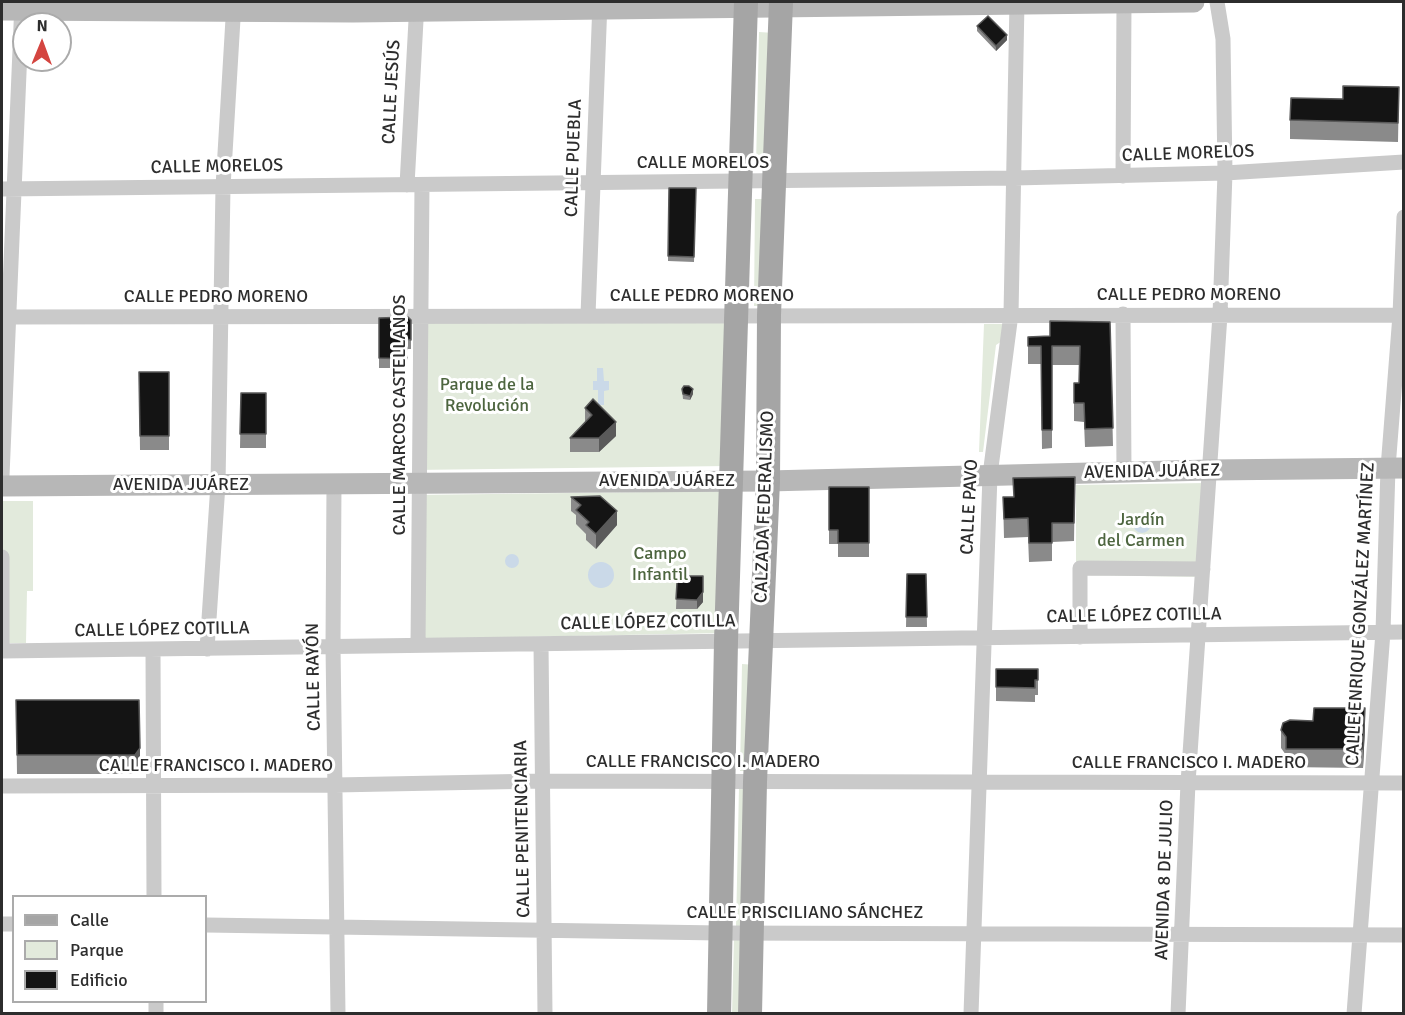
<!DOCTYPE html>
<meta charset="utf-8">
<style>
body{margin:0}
#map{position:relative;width:1405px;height:1015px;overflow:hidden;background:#fff;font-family:Signika,sans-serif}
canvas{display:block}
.frame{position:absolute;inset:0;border:3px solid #2d2d2d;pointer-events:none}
.legend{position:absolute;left:12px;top:895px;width:195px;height:108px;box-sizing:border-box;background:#fff;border:2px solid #ababab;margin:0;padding:8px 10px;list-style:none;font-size:18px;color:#2d2d2d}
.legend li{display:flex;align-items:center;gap:12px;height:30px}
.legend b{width:30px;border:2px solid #ababab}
.north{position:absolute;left:12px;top:12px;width:60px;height:60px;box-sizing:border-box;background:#fff;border:2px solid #ababab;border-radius:50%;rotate:1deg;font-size:16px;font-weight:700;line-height:24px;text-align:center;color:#2d2d2d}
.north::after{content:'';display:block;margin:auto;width:21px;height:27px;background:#d44540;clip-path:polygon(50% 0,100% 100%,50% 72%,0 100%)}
</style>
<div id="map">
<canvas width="1405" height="1015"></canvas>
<div class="frame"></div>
<ul class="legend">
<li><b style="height:8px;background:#a5a5a5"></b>Calle</li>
<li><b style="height:16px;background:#e2eadc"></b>Parque</li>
<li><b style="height:16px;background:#141414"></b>Edificio</li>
</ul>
<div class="north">N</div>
</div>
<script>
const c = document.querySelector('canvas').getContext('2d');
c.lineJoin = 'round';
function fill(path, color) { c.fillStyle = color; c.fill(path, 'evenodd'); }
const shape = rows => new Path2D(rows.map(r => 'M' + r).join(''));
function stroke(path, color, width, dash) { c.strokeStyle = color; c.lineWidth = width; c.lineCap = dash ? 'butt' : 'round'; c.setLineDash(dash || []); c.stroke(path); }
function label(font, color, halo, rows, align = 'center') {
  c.font = font + ' Signika,sans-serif'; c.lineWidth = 6; c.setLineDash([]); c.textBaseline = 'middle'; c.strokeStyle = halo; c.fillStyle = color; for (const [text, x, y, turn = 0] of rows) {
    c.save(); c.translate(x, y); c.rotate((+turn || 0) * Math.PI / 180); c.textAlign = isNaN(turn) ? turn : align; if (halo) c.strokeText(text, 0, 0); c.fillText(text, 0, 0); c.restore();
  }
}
const green = shape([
 [759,32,774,33,771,165,756,165],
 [755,199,769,199,767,306,754,306],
 [413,321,732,322,728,466,414,470],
 [984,324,1007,324,1005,339,996,345,983,452,979,452],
 [1205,483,1200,577,1076,575,1076,485],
 [728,491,724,633,415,639,414,495],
 [2,501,33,501,33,591,27,591,26,643,2,643],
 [742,664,756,665,753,771,740,771],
 [739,787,753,787,750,927,736,927],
 [734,938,749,939,746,1013,732,1014]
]);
const water = shape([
 [597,368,603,368,604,381,609,381,609,390,604,391,604,405,598,405,598,390,593,390,593,381,597,381],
 '1133 524a9 9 0 1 1 18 0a9 9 0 1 1-18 0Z',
 '505 561a7 7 0 1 1 14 0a7 7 0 1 1-14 0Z',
 '588 575a13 13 0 1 1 26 0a13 13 0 1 1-26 0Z'
]);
const street = shape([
 [1123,176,1124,3],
 [407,185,417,2],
 [2,189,1014,178,1225,173,1404,162],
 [1123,314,1124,472],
 [588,315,600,2],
 [2,317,1404,315],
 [2,476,22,2],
 [334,484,333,646,338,1014],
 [2,557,2,651],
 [1080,637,1080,568,1203,569],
 [541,644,545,1014],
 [418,645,422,185],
 [207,649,218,484,223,187,234,2],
 [153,650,154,896],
 [2,651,1404,632],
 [2,786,335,785,541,781,1404,783],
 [2,924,14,924],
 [206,925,720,933,1404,935],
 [156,1002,156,1014],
 [971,1014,990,475,1011,314,1017,2],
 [1178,1014,1188,783,1220,315,1225,173,1223,39,1217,2],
 [1354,1014,1383,632,1388,468,1400,315,1404,217]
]);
const secondary = shape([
 [2,10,353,12,1194,2],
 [2,486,768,481,1210,470,1404,468]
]);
const primary = shape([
 [719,1014,726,641,746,2],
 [750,1014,755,782,768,481,769,315,781,2]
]);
const wall = shape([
 [977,26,1007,40,996,51,977,31],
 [1399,87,1398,142,1290,139,1290,120,1343,99],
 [696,188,694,262,668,261,668,256],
 [379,318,411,320,411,349,407,349,407,368,379,368],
 [1110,322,1113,446,1085,447,1084,422,1074,421,1074,383,1079,383,1079,365,1052,365,1052,448,1042,449,1041,364,1028,364,1028,337,1050,336],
 [139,372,169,372,169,450,140,450],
 [682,389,693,394,690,400,683,399],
 [241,393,266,393,266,448,240,448],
 [585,408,616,436,599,452,570,452,570,438,585,423],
 [1075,477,1074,541,1052,542,1052,561,1029,562,1028,537,1004,538,1003,497,1013,497],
 [829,487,869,487,869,557,838,557,838,544,829,544],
 [571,497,617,525,596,549,586,540,586,534,576,524,576,515,571,511],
 [907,574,926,574,927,627,906,627],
 [677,583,703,602,697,609,676,609],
 [996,669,1038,669,1038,695,1035,695,1035,702,996,701],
 [16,700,139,700,140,767,135,774,17,774],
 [1365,727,1363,768,1286,767,1286,755,1281,748,1281,730]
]);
const shadedWall = shape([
 [1007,35,1007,40,996,51,996,46],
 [693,389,693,394,690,400,690,396],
 [616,422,616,436,599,452,599,438],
 [617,511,617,525,596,549,596,534],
 [703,592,703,602,697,609,697,600],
 [1365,708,1365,727,1363,768,1363,749],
 [140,748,140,767,135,774,135,755]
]);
const building = shape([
 [988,16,1007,35,996,46,977,26,988,16],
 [1343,86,1399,87,1398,123,1290,120,1291,98,1343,99,1343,86],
 [669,188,696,188,694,257,668,256,669,188],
 [408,317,411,320,411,340,407,339,407,359,379,358,379,318,408,317],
 [1050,321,1110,322,1113,428,1085,429,1084,403,1074,403,1074,383,1079,383,1080,346,1052,346,1052,430,1042,430,1041,346,1028,346,1028,337,1050,336,1050,321],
 [139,372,169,372,169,436,140,436,139,372],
 [684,386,689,386,693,389,690,396,683,394,682,389,684,386],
 [241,393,266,393,266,434,240,434,241,393],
 [593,399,616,422,599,438,570,438,592,415,585,408,593,399],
 [1075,477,1074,523,1052,523,1052,543,1029,543,1028,518,1004,519,1003,497,1014,497,1013,478,1075,477],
 [829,487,869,487,869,543,838,543,838,530,829,530,829,487],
 [600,496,617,511,596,534,586,525,589,522,576,510,581,505,571,497,600,496],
 [907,574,926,574,927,617,906,617,907,574],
 [683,576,703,576,703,592,697,600,676,599,677,583,679,579,683,576],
 [996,669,1038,669,1038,680,1035,680,1035,688,996,687,996,669],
 [16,700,139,700,140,748,135,755,17,755,16,700],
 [1314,708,1365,708,1363,749,1286,749,1286,737,1281,730,1283,723,1290,720,1313,721,1314,708]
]);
const streetNames = [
 ["CALLE JESÚS",392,92,-87],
 ["CALLE MORELOS",1188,154,-2],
 ["CALLE PUEBLA",574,158,-88],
 ["CALLE MORELOS",703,163],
 ["CALLE MORELOS",217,167,-1],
 ["CALLE PEDRO MORENO",1189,295],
 ["CALLE PEDRO MORENO",702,296],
 ["CALLE PEDRO MORENO",216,297],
 ["CALLE MARCOS CASTELLANOS",400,415,-90],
 ["AVENIDA JUÁREZ",1152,472,-1],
 ["AVENIDA JUÁREZ",667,481],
 ["AVENIDA JUÁREZ",181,485],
 ["CALZADA FEDERALISMO",765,507,-88],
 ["CALLE PAVO",970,507,-87],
 ["CALLE ENRIQUE GONZÁLEZ MARTÍNEZ",1361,614,-87],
 ["CALLE LÓPEZ COTILLA",1134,616,-1],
 ["CALLE LÓPEZ COTILLA",648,623,-1],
 ["CALLE LÓPEZ COTILLA",162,630,-1],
 ["CALLE RAYÓN",314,677,-91],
 ["CALLE FRANCISCO I. MADERO",703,762],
 ["CALLE FRANCISCO I. MADERO",1189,763],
 ["CALLE FRANCISCO I. MADERO",216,766],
 ["CALLE PENITENCIARIA",523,829,-91],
 ["AVENIDA 8 DE JULIO",1165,880,-88],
 ["CALLE PRISCILIANO SÁNCHEZ",805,913]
];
const parkNames = [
 ["Parque de la",487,385],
 ["Revolución",487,406],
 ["Jardín",1141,520],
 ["del Carmen",1141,541],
 ["Campo",660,554],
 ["Infantil",660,575]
];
fill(green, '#e2eadc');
fill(water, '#cad9e8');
stroke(street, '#cacaca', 15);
stroke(secondary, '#b7b7b7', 21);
stroke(primary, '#a5a5a5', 24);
fill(wall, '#8a8a8a');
fill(shadedWall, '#5a5a5a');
fill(building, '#141414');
stroke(building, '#5a5a5a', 1.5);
label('18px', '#2d2d2d', '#fff', streetNames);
label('18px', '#4d653f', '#fff', parkNames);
</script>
